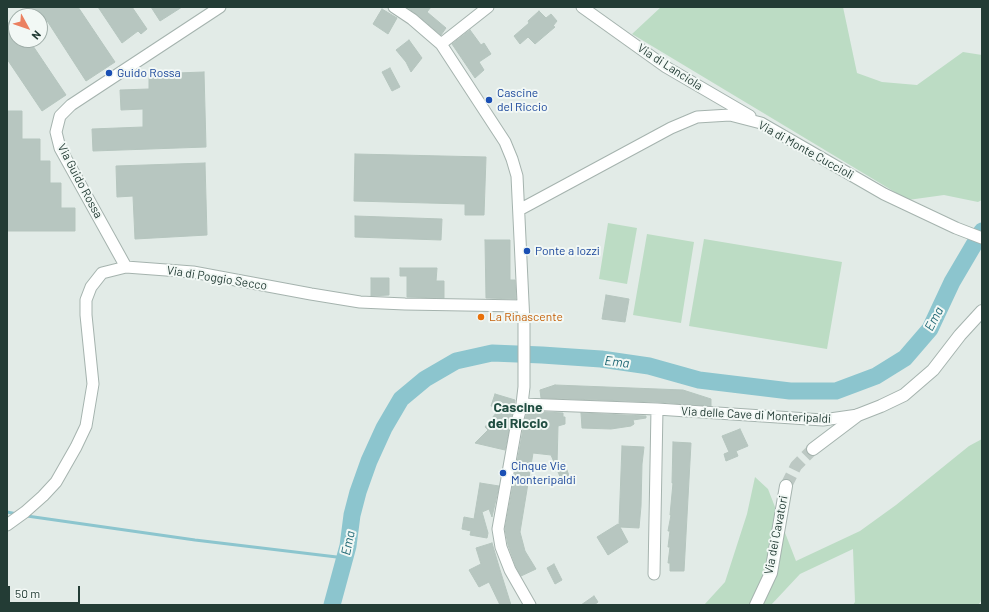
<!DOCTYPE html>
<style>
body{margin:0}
#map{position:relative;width:989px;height:612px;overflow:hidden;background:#e2ebe7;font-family:Barlow,sans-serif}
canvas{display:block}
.frame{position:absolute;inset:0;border:8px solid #233c35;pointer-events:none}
.north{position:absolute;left:8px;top:8px;width:40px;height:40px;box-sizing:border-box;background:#f2f8f5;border:1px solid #9fada8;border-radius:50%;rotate:130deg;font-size:11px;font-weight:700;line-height:16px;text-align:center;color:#233c35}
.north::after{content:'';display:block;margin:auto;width:14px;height:18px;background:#eb8060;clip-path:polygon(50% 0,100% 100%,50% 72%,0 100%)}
.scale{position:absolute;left:8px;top:586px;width:72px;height:18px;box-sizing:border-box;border:2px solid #233c35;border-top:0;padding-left:5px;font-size:12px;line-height:14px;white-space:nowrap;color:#233c35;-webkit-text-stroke:3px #f2f8f5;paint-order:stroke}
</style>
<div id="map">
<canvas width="989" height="612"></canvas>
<div class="frame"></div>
<div class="north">N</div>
<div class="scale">50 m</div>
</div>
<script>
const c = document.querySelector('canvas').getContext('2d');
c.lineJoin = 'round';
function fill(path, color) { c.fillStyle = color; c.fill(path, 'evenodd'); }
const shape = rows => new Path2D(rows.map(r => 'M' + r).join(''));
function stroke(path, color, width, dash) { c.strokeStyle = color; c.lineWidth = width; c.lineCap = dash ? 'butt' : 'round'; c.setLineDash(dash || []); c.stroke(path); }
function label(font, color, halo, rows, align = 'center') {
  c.font = font + ' Barlow,sans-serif'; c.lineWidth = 4; c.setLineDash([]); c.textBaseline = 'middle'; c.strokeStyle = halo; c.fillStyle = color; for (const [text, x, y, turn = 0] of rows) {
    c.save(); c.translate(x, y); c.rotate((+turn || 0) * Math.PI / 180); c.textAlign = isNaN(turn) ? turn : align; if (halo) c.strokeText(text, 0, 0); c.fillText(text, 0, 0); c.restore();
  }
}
const green = shape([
 [661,7,843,7,857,73,882,82,917,85,963,52,982,55,982,200,978,202,944,195,908,200,632,34],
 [608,223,637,228,627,284,599,279],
 [647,234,694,242,681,323,633,315],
 [704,239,842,262,827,349,689,326],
 [982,439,982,600,978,605,853,605,855,602,853,549,800,574,771,605,704,605,725,582,747,514,755,477,768,489,796,561,860,531,896,505,969,446]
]);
const stream = shape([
 [7,512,17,514],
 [27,516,195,540,345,558]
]);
const river = shape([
 [332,605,348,546,352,515,358,492,369,461,384,428,401,399,425,379,456,361,492,353,542,355,601,359,649,366,699,380,790,391,836,391,876,376,905,358,930,329,952,282,982,231]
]);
const building = shape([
 [32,7,78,7,115,62,86,81,44,16,19,16,32,7],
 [98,7,132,7,147,29,141,34,138,31,122,43,98,7],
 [151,7,182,7,160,21,151,7],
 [407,7,431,7,427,12,446,28,441,35,416,14,407,7],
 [382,9,397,18,388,34,373,24,382,9],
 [539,11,546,18,551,14,557,21,553,26,555,27,535,44,528,37,520,44,514,36,529,23,528,21,539,11],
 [16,18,16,40,29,40,66,95,42,111,7,59,7,24,16,18],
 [470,30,481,45,484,43,491,54,479,62,484,70,475,78,452,44,470,30],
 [409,40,422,58,411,72,406,62,396,50,409,40],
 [390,68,400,87,392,91,382,72,390,68],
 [204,72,206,147,93,151,92,129,143,127,143,109,121,110,120,90,149,89,149,74,204,72],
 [7,111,22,111,22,139,40,139,40,161,50,161,50,183,61,183,61,208,75,208,75,231,7,231,7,111],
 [355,154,486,157,484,215,465,215,465,204,354,201,355,154],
 [205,163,207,235,135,239,133,196,117,197,116,166,205,163],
 [355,216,442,219,441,240,355,237,355,216],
 [485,240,510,240,510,280,515,280,516,299,486,298,485,240],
 [400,268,437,268,436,281,444,281,444,298,407,297,407,276,400,276,400,268],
 [371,278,389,278,389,295,371,296,371,278],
 [606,295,629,299,625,322,602,319,606,295],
 [555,385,683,390,711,399,711,406,657,402,541,398,540,390,555,385],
 [495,394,515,400,505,450,475,443,488,430,485,427,500,408,491,406,495,394],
 [529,411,563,413,563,417,565,417,565,424,558,426,557,465,564,462,571,481,563,484,551,455,533,453,520,532,525,551,536,569,521,576,516,567,508,545,505,529,524,424,527,412,529,411],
 [581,413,646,416,646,418,633,420,634,424,631,426,611,429,582,428,581,413],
 [740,429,748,446,736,451,738,456,726,461,724,454,729,452,722,436,740,429],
 [673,442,691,443,684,571,670,571,670,563,668,563,670,547,668,547,670,531,668,531,671,515,670,515,673,483,672,483,673,442],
 [622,446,644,447,642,464,641,506,639,528,620,527,628,542,608,555,597,537,618,524,619,525,622,446],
 [480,483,499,486,492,517,489,509,482,512,488,533,487,538,470,535,471,531,462,529,464,517,474,519,480,483],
 [492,543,500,570,511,605,500,605,489,582,479,587,469,570,481,564,476,548,492,543],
 [554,564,562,580,555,584,547,568,554,564],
 [594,596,598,602,594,605,581,605,594,596]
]);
const tertiaryTunnel = shape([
 [786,486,796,466,813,449]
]);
const minor = shape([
 [394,7,412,19,441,44,505,142,512,159,517,176,524,323,524,387,522,404,517,422,498,529,501,547,510,570,530,605],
 [582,7,666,67,750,116],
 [441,44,488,7],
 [519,210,671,128,697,117,730,115,761,123,884,194,956,228,982,238],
 [126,267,60,148,56,132,60,116,71,105,220,7],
 [522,404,657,409,823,420,858,415],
 [7,525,25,512,43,496,56,482,76,447,86,426,93,384,86,315,86,300,91,287,102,273,126,267,193,272,311,294,360,302,405,304,523,306],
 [654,574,657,409]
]);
const tertiary = shape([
 [813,449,858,415,881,406,904,395,933,370,960,335,982,311],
 [756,605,771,573,786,486]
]);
const markers = [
 [109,73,4,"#1a4fb4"],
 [489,100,4,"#1a4fb4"],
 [527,251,4,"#1a4fb4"],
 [481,317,4,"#e8710a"],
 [503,473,4,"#1a4fb4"]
];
const streetNames = [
 ["Via di Lanciola",670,67,33],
 ["Via di Monte Cuccioli",806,150,29],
 ["Via Guido Rossa",80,181,62],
 ["Via di Poggio Secco",217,278,9],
 ["Via delle Cave di Monteripaldi",756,415,3],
 ["Via dei Cavatori",776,535,-79]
];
const transitNames = [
 ["Guido Rossa",117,73],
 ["Cascine",497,93],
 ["del Riccio",497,107],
 ["Ponte a Iozzi",535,251],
 ["Cinque Vie",511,466],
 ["Monteripaldi",511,480]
];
const foodNames = [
 ["La Rinascente",489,317]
];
const waterNames = [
 ["Ema",934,319,-62],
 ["Ema",617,362,7],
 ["Ema",348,543,-78]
];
const quarterNames = [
 ["Cascine",518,407],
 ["del Riccio",518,423]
];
fill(green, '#bcdcc4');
stroke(stream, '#8cc5ce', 3);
stroke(river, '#8cc5ce', 17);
fill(building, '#b7c6c0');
stroke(building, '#b5c5be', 1);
stroke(tertiaryTunnel, '#bcc8c3', 12, [12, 6]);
stroke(minor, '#a5b3ae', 13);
stroke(tertiary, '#a5b3ae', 14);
stroke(minor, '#fff', 11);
stroke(tertiary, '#fff', 12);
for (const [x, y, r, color] of markers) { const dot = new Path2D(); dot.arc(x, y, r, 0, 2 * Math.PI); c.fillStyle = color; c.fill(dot); stroke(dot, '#f2f8f5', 1.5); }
label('12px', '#233c35', '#f2f8f5', streetNames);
label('12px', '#164399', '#f2f8f5', transitNames, 'left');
label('12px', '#c56008', '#f2f8f5', foodNames, 'left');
label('italic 13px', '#206875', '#f2f8f5', waterNames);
label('bold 14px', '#204d41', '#f2f8f5', quarterNames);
</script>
